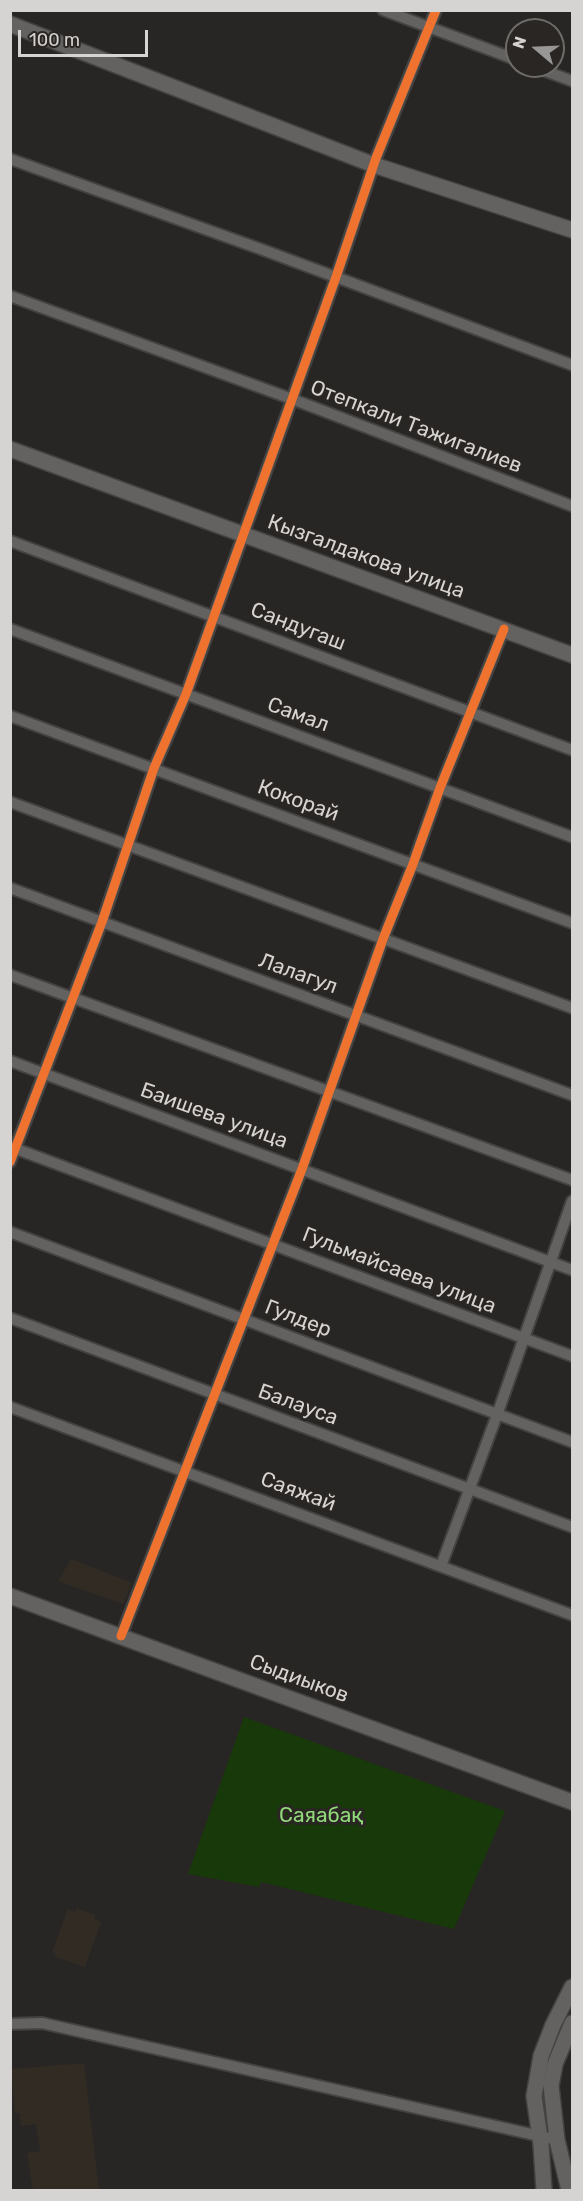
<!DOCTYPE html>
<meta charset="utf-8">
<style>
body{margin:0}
#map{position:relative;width:583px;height:2201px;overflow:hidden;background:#282624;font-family:Rubik,sans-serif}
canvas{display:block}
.frame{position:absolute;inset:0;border:12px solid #d6d4d2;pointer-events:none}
.north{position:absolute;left:505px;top:18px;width:60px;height:60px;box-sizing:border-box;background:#292623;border:2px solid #6e6c69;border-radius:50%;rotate:289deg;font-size:16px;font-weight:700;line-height:24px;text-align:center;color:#d6d4d2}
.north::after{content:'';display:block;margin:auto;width:21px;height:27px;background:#999795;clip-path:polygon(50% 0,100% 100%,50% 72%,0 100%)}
.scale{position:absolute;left:18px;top:30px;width:130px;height:27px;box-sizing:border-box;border:3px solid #d6d4d2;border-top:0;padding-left:8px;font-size:18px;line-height:21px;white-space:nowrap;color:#d6d4d2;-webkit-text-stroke:4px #292623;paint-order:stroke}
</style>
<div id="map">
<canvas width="583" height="2201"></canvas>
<div class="frame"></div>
<div class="north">N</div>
<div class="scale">100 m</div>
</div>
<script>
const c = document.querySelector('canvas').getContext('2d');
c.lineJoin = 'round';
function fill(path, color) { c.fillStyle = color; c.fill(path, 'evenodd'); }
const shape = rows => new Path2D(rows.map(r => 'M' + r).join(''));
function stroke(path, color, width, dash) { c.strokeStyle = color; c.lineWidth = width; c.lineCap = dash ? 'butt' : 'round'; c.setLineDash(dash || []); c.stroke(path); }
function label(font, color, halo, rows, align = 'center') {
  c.font = font + ' Rubik,sans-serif'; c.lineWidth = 6; c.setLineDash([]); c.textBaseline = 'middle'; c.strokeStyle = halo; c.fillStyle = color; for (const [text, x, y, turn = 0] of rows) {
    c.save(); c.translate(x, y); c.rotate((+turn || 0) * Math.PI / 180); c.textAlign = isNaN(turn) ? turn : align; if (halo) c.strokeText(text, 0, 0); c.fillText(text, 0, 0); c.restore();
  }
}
const built = shape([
 [71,1559,132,1583,123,1604,58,1581],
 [76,1908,96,1915,94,1919,101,1922,85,1967,56,1957,55,1953,52,1952,68,1909,75,1912],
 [84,2063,99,2190,33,2190,27,2153,40,2151,36,2124,21,2126,20,2114,15,2112,11,2069]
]);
const green = shape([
 [244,1717,505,1811,454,1929,261,1882,259,1887,188,1874]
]);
const street = shape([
 [383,10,517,60],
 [532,66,572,81],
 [10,159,266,251,572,365],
 [10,296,292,399,572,506],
 [10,541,572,750],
 [10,629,572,837],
 [10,716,572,923],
 [10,802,572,1008],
 [10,888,572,1095],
 [10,975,572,1180],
 [10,1061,572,1270],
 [11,1147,572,1356],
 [10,1162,102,922,154,768,186,694,336,277,376,158,436,10],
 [10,1232,572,1442],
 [10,1318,572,1527],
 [10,1407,572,1615],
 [441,1566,497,1415,572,1201],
 [121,1636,302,1169,383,939,413,864,440,788,504,629],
 [10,2024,42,2023,557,2140]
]);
const secondary = shape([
 [10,24,374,165,572,230],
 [10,449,572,655],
 [10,1596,572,1802],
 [544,2190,541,2145,534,2096,541,2056,553,2025,572,1987],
 [569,2190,557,2140,551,2086,555,2064,572,2023]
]);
const cycleway = shape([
 [10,1162,102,922,154,768,186,694,336,277,376,158,436,10],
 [121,1636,302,1169,383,939,413,864,440,788,504,629]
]);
const streetNames = [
 ["Отепкали Тажигалиев",416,427,21],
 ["Кызгалдакова улица",366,557,20],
 ["Сандугаш",298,627,21],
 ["Самал",298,715,20],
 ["Кокорай",298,801,20],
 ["Лалагул",298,974,20],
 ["Баишева улица",214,1116,20],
 ["Гульмайсаева улица",399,1271,21],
 ["Гулдер",298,1319,21],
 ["Балауса",298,1405,20],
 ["Саяжай",298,1492,20],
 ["Сыдиыков",299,1679,20]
];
const parkNames = [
 ["Саяабақ",321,1816]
];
fill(built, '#322b24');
fill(green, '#183909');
stroke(street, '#444241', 14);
stroke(secondary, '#444241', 18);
stroke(street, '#636260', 10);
stroke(secondary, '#636260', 15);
stroke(cycleway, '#ef722f', 9);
label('21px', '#d6d4d2', '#292623', streetNames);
label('21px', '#91d97b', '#292623', parkNames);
</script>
